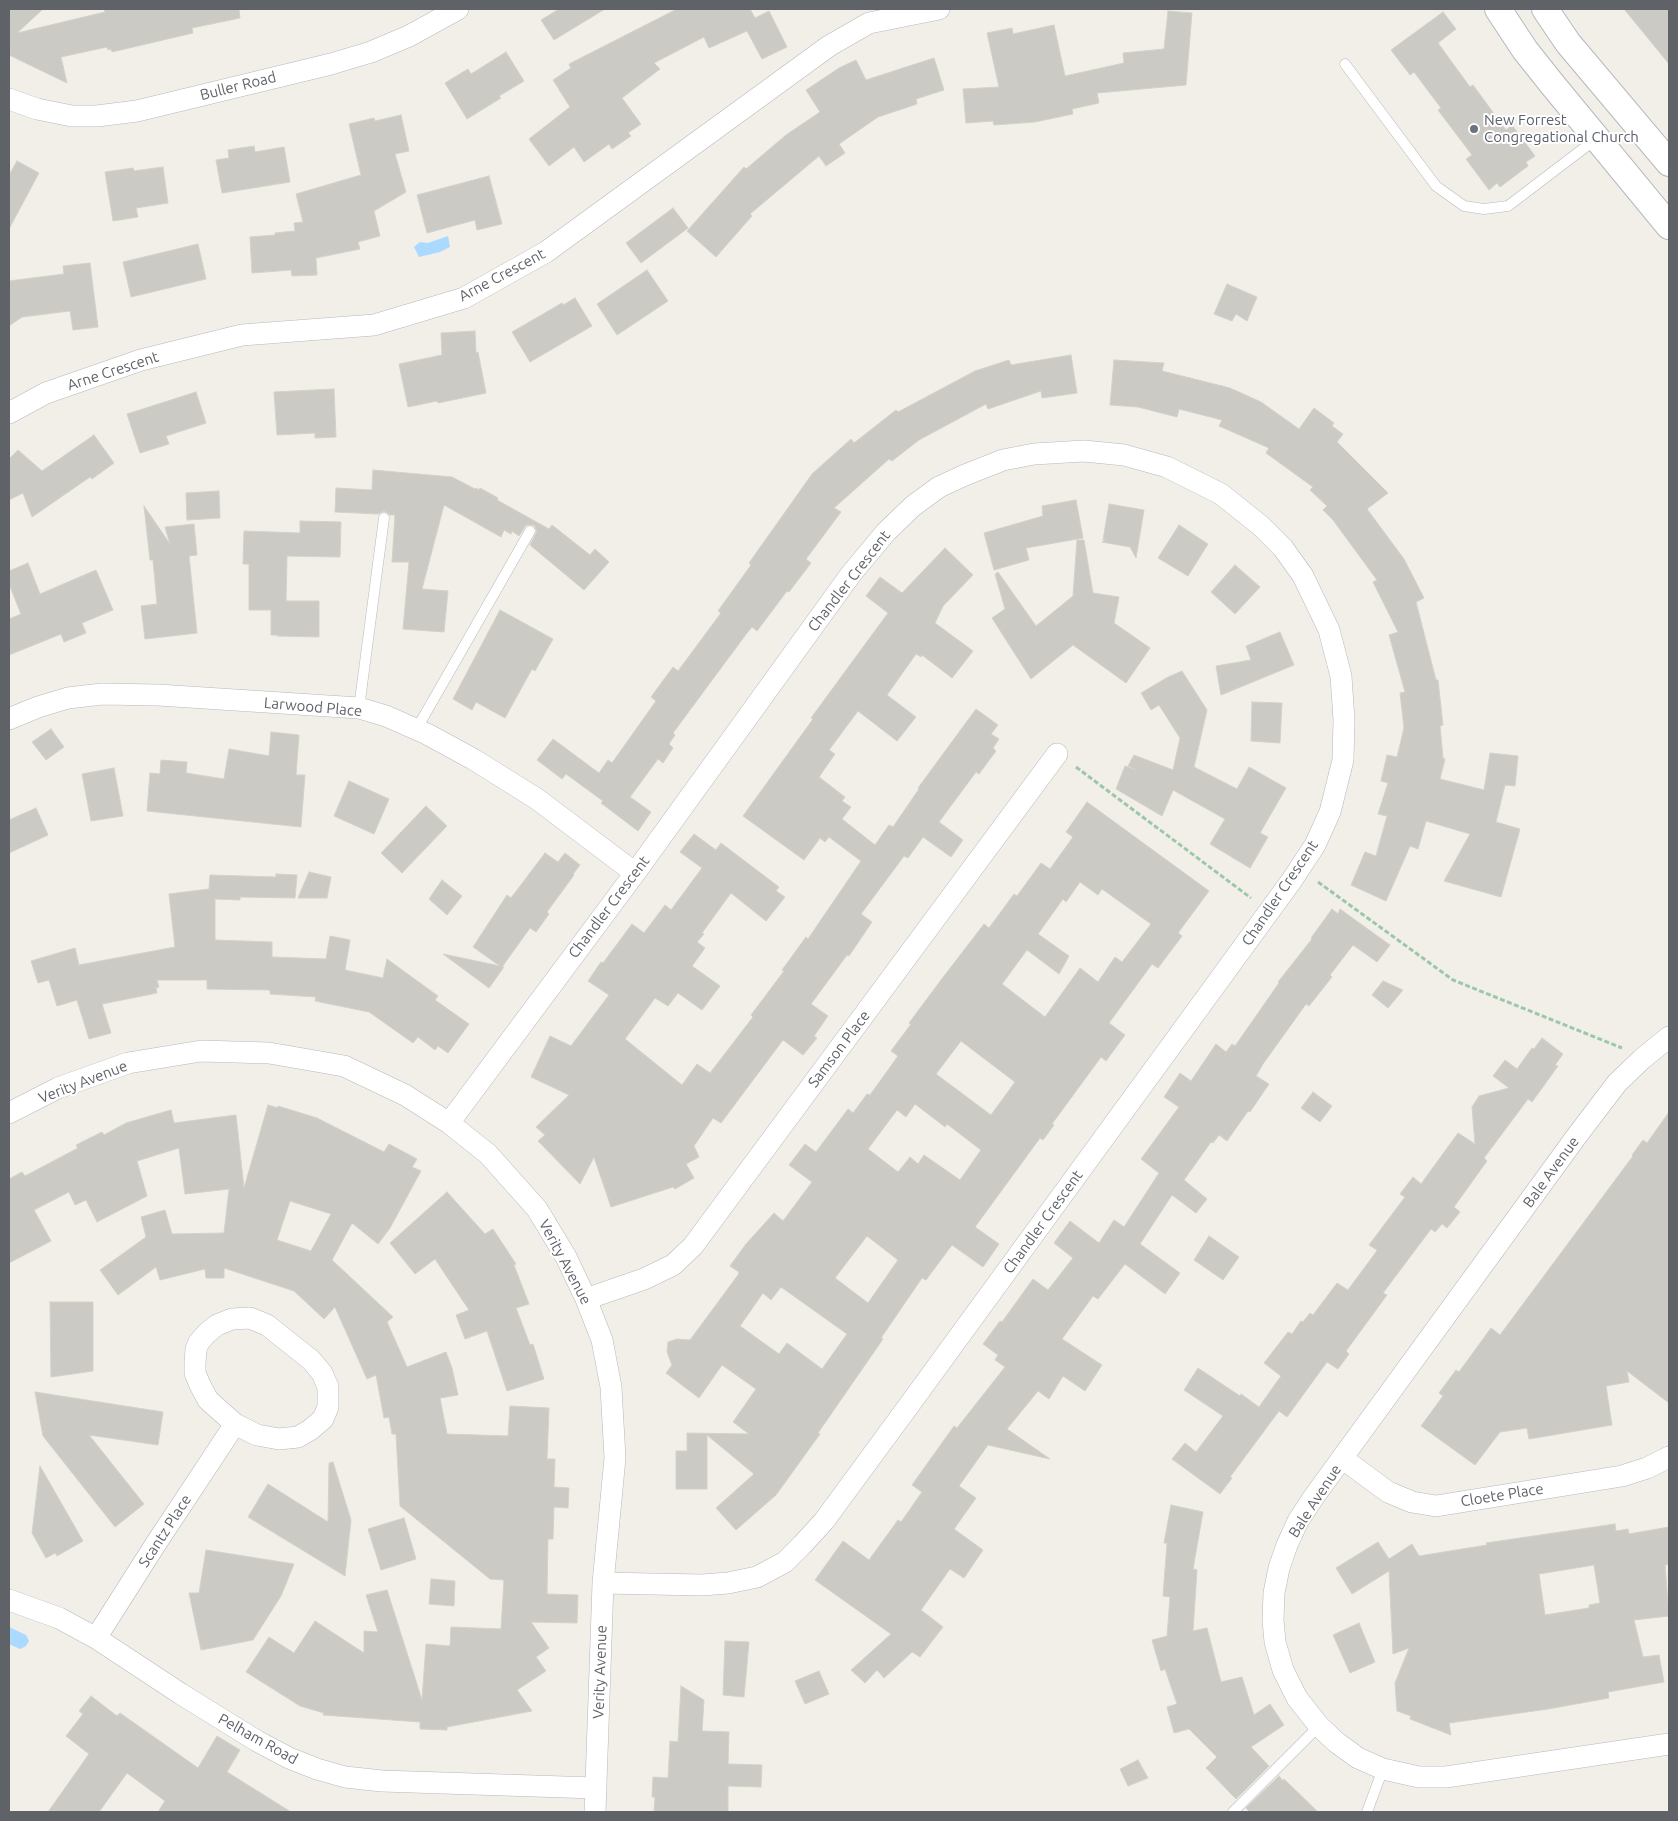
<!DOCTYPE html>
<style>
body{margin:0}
#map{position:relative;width:1678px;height:1821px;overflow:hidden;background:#f1efe8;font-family:Ubuntu,sans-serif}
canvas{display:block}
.frame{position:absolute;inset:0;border:10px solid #5f6368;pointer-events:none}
</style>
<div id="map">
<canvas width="1678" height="1821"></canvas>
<div class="frame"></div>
</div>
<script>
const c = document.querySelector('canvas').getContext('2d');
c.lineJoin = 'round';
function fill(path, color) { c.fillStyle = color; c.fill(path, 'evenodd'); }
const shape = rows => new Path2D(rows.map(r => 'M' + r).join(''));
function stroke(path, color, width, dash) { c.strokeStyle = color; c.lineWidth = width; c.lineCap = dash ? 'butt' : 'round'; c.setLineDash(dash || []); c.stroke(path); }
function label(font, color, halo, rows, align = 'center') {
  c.font = font + ' Ubuntu,sans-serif'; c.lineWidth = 4; c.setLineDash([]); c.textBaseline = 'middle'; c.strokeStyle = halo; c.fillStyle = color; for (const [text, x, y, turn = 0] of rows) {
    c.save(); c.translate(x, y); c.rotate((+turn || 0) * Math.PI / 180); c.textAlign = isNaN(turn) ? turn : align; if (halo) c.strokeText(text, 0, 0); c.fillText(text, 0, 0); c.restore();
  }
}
const water = shape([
 [448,236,450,247,440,252,419,257,414,247,420,242,428,243],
 [9,1627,26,1635,29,1641,26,1646,20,1649,9,1644]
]);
const building = shape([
 [9,9,43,9,17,33,105,12,104,9,239,9,240,18,192,28,193,33,112,52,111,49,108,50,107,47,61,57,67,83,9,55,9,9],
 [559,9,605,9,554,40,541,20,559,9],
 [677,9,750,9,755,18,769,11,787,47,762,59,747,31,709,48,704,37,654,63,660,69,622,98,641,124,628,133,631,136,612,149,609,144,584,162,574,147,549,166,529,139,570,107,553,80,571,68,569,64,677,9],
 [1624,9,1669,9,1669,64,1624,9],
 [1168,11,1192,13,1186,85,1097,93,1099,103,1072,109,1073,114,1035,122,994,125,993,121,966,123,963,89,999,87,987,33,1012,28,1013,34,1054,25,1065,76,1124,63,1123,53,1164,49,1168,11],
 [1443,12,1456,29,1438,43,1470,87,1473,85,1506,130,1512,125,1535,156,1526,162,1528,166,1500,187,1497,183,1489,190,1466,159,1472,155,1438,110,1441,108,1414,72,1410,75,1391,50,1443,12],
 [506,52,524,81,499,96,501,98,467,119,445,83,468,69,471,74,506,52],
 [934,58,944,90,916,99,917,104,878,117,839,144,845,153,826,166,819,156,750,214,752,216,716,257,687,231,744,167,746,169,786,135,820,112,806,90,839,68,856,60,866,80,934,58],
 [401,115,409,151,395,154,406,192,374,211,380,236,358,242,360,249,316,258,317,275,292,276,291,270,252,273,250,237,275,235,275,233,295,231,294,223,303,222,296,194,361,175,349,124,374,118,375,121,401,115],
 [254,146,255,152,284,147,290,182,222,193,216,160,229,158,228,150,254,146],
 [17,161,39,173,9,229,9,175,17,161],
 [163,167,168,203,136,208,138,217,113,221,105,172,133,168,134,171,163,167],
 [489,176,502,224,477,230,475,220,427,233,417,195,489,176],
 [673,208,688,228,641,263,626,243,673,208],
 [198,244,206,279,131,297,123,262,198,244],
 [90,263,98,327,73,330,70,311,22,317,9,326,9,281,64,274,63,266,90,263],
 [647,270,668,301,617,335,597,304,647,270],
 [1227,284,1257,297,1247,321,1236,314,1232,321,1214,314,1227,284],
 [575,298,592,326,530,362,512,332,562,303,563,305,575,298],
 [475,331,476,353,478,352,486,393,438,403,437,401,408,407,399,364,442,355,441,333,475,331],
 [1071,355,1077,393,1042,398,1041,391,988,409,986,404,919,440,892,461,889,459,834,508,841,512,806,559,811,563,789,592,787,591,757,631,752,627,747,633,673,733,675,735,669,744,673,748,663,763,658,759,630,797,651,812,638,831,601,803,603,801,566,774,562,779,537,760,553,739,599,773,608,760,612,763,656,701,651,697,673,667,678,671,721,613,718,611,751,565,749,563,812,474,851,439,854,443,896,410,898,412,975,371,1009,360,1011,365,1071,355],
 [1114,360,1164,363,1162,371,1230,388,1261,402,1299,429,1314,408,1334,423,1332,426,1343,434,1337,442,1388,493,1367,509,1404,559,1424,598,1416,602,1436,680,1438,680,1443,725,1440,726,1443,758,1445,759,1440,779,1484,790,1490,753,1518,756,1515,786,1505,785,1496,822,1520,829,1501,897,1444,881,1470,834,1426,821,1418,849,1410,846,1386,901,1351,885,1365,852,1376,856,1387,816,1378,814,1388,783,1381,781,1387,755,1397,757,1404,728,1400,693,1405,692,1389,635,1398,632,1373,582,1377,580,1333,520,1323,510,1327,506,1310,490,1313,487,1266,453,1269,448,1219,426,1222,420,1179,409,1177,417,1138,407,1110,405,1114,360],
 [334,389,336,437,315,438,315,433,277,435,274,392,334,389],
 [196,392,206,423,166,436,169,444,140,453,127,414,196,392],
 [94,435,114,463,92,479,90,477,32,517,23,493,9,500,9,459,18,450,42,471,94,435],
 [373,470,452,477,475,489,476,488,479,490,480,488,498,498,497,500,549,529,552,525,590,555,595,549,609,562,584,590,530,545,537,531,534,525,526,525,519,536,512,531,511,534,504,530,501,537,444,505,422,589,448,591,444,632,403,629,409,562,392,562,395,515,390,515,384,511,378,514,335,512,336,488,372,490,373,470],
 [219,491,220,518,187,520,186,493,219,491],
 [1076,500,1083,538,1026,548,1029,560,994,570,984,533,1043,516,1042,506,1076,500],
 [1109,504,1144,510,1136,558,1130,547,1102,542,1106,539,1103,540,1109,504],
 [144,506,170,544,165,527,194,524,197,555,189,556,197,633,145,639,141,606,157,604,153,560,150,560,144,506],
 [300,521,341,522,340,557,287,556,286,601,319,601,319,637,277,636,278,635,271,635,271,610,249,610,249,564,243,564,244,531,300,533,300,521],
 [1179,525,1208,544,1188,576,1158,558,1179,525],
 [1077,540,1084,540,1093,593,1119,597,1114,623,1150,648,1126,683,1073,645,1031,679,992,618,1005,609,995,574,998,572,1036,626,1073,596,1077,540],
 [945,548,973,575,943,606,935,623,973,651,952,678,922,655,921,657,916,654,887,695,916,717,897,741,858,711,829,750,835,754,819,777,845,797,842,801,851,807,842,819,875,845,889,825,893,827,919,789,918,788,976,709,998,725,991,734,999,739,993,748,996,751,979,774,976,772,939,822,963,840,951,857,923,837,908,858,904,856,861,914,872,922,849,956,847,955,811,1004,828,1016,814,1036,817,1038,803,1055,783,1040,721,1123,713,1118,694,1146,699,1157,686,1164,694,1178,675,1189,673,1187,611,1207,594,1157,580,1184,538,1141,545,1135,536,1127,569,1095,531,1077,550,1036,571,1046,609,995,588,981,601,962,603,963,632,924,644,933,665,905,671,910,702,868,680,852,694,834,716,850,721,843,779,887,776,891,785,897,766,921,731,893,702,933,704,934,697,942,705,948,692,966,720,986,702,1010,678,993,668,1006,655,998,625,1039,682,1085,697,1064,710,1073,753,1017,751,1015,784,971,782,970,806,937,808,939,861,861,829,837,825,842,820,838,804,860,743,816,813,719,811,718,888,613,866,596,880,577,902,593,945,548],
 [28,563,40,594,96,570,113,610,82,623,86,633,64,642,61,634,9,655,9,619,21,614,9,584,9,571,28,563],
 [1235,565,1260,587,1235,614,1211,592,1235,565],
 [500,610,553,639,535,671,532,669,505,718,476,702,472,710,453,699,500,610],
 [1280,632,1294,665,1221,695,1216,666,1251,660,1246,646,1280,632],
 [1182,671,1207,710,1194,767,1237,789,1249,767,1286,788,1260,833,1268,837,1250,868,1210,844,1225,819,1173,790,1162,816,1116,789,1125,766,1136,770,1128,766,1134,755,1173,770,1180,738,1159,705,1151,710,1141,693,1168,677,1182,671],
 [1252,702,1282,703,1280,743,1251,741,1252,702],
 [51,729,64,747,46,760,32,742,51,729],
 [271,732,299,735,296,775,305,775,301,827,147,811,150,773,160,774,161,760,187,762,186,773,224,779,229,749,269,756,271,732],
 [114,768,123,816,91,821,82,774,114,768],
 [349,781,389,799,374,834,334,816,349,781],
 [1087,802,1209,891,1178,933,1182,936,1158,968,1152,964,1109,1023,1125,1035,1106,1061,1101,1057,1052,1124,1054,1125,1043,1140,1040,1138,975,1227,999,1244,983,1267,952,1245,926,1280,922,1278,881,1338,883,1339,818,1433,820,1434,776,1495,736,1530,716,1508,754,1474,707,1435,707,1489,676,1489,676,1451,687,1451,687,1433,749,1434,733,1422,756,1389,722,1365,699,1398,666,1373,672,1365,667,1352,668,1342,677,1339,690,1340,738,1275,739,1272,730,1266,746,1244,774,1213,783,1221,812,1182,789,1165,805,1144,816,1152,848,1109,853,1113,867,1094,870,1095,898,1056,891,1051,911,1024,909,1023,941,980,984,924,989,928,1014,894,1017,896,1041,863,1050,869,1073,837,1066,832,1087,802],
 [1080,882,1098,895,1102,889,1151,924,1122,962,1115,957,1098,982,1080,968,1045,1017,1002,984,1027,950,1059,974,1069,956,1038,934,1063,899,1066,902,1080,882],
 [961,1041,1015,1082,991,1115,936,1074,961,1041],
 [915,1104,945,1127,947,1124,981,1150,960,1180,924,1155,918,1164,910,1157,898,1172,868,1149,897,1110,906,1117,915,1104],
 [867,1236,898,1260,868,1303,835,1278,867,1236],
 [781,1287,847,1334,822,1369,787,1343,779,1354,740,1326,763,1293,771,1300,781,1287],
 [426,806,447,826,402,873,381,853,426,806],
 [36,808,48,835,9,853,9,820,36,808],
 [545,853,558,862,565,853,580,865,573,874,574,875,547,912,549,914,536,932,530,928,502,967,504,967,489,988,443,954,500,966,473,947,507,895,511,898,545,853],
 [309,872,331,877,327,898,298,898,309,872],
 [276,874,297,875,295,898,240,897,240,900,215,899,215,940,272,942,272,957,326,959,330,936,350,940,345,970,383,978,387,959,438,996,435,1000,469,1024,448,1053,438,1046,435,1050,418,1037,413,1043,369,1012,315,1001,316,997,270,994,270,990,207,989,207,980,157,980,159,987,156,988,157,993,102,1004,111,1033,89,1039,77,1000,57,1006,49,980,38,983,31,961,75,948,79,965,175,947,169,894,209,889,210,875,276,877,276,874],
 [442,880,462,896,447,915,429,899,442,880],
 [1332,909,1338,914,1340,909,1390,945,1377,962,1353,945,1330,975,1332,977,1309,1006,1306,1004,1263,1064,1256,1076,1269,1084,1250,1112,1248,1111,1227,1141,1219,1135,1213,1143,1211,1142,1184,1180,1207,1199,1196,1213,1172,1195,1140,1244,1180,1273,1165,1294,1125,1264,1098,1299,1093,1296,1062,1339,1102,1365,1085,1391,1063,1376,1049,1399,1038,1391,1007,1429,1050,1459,988,1445,959,1486,976,1498,954,1529,983,1550,964,1578,950,1569,921,1610,943,1627,920,1657,912,1652,884,1678,877,1670,865,1683,851,1670,891,1634,815,1580,843,1541,869,1560,898,1520,901,1522,922,1492,912,1485,954,1426,957,1428,1005,1367,995,1360,998,1355,983,1344,1000,1321,1002,1322,1033,1279,1048,1290,1073,1258,1054,1243,1070,1221,1099,1243,1114,1220,1124,1227,1159,1173,1141,1159,1179,1107,1164,1097,1180,1073,1191,1081,1216,1044,1226,1052,1232,1044,1235,1046,1279,983,1278,982,1312,939,1311,938,1332,909],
 [1383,981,1403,990,1388,1008,1372,995,1383,981],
 [1542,1038,1563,1054,1555,1065,1558,1066,1532,1102,1528,1099,1484,1158,1487,1161,1454,1207,1460,1212,1447,1228,1442,1224,1435,1232,1431,1229,1383,1293,1387,1295,1346,1351,1349,1354,1338,1369,1327,1362,1287,1417,1279,1411,1230,1477,1232,1478,1220,1494,1172,1459,1185,1443,1196,1452,1223,1416,1184,1390,1198,1368,1240,1396,1241,1394,1259,1407,1281,1376,1264,1363,1288,1332,1292,1334,1301,1321,1303,1322,1310,1313,1313,1315,1337,1283,1348,1290,1376,1252,1377,1250,1369,1245,1405,1197,1400,1194,1413,1177,1421,1184,1458,1133,1475,1144,1472,1107,1479,1096,1509,1088,1493,1076,1505,1060,1517,1069,1532,1048,1534,1049,1542,1038],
 [1313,1092,1332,1106,1320,1122,1301,1108,1313,1092],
 [268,1105,278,1108,278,1106,317,1118,384,1152,389,1144,417,1159,412,1167,421,1171,390,1228,378,1244,352,1223,332,1260,393,1317,387,1322,407,1367,446,1352,452,1368,458,1395,440,1398,447,1434,508,1436,510,1406,549,1408,547,1459,555,1459,554,1487,569,1488,568,1508,554,1507,553,1539,548,1539,547,1594,578,1595,577,1623,531,1622,549,1648,536,1657,546,1671,517,1690,532,1711,447,1727,447,1730,420,1729,420,1722,323,1715,324,1713,300,1706,246,1672,269,1637,294,1653,315,1621,364,1653,364,1631,378,1632,366,1595,387,1590,422,1700,426,1644,450,1646,451,1627,501,1629,504,1580,490,1579,400,1506,396,1434,392,1434,389,1417,384,1418,376,1375,367,1379,335,1307,324,1319,294,1291,224,1268,224,1278,206,1278,205,1269,160,1280,156,1267,118,1295,100,1270,146,1237,141,1217,165,1210,172,1234,224,1233,229,1189,185,1194,179,1148,137,1161,147,1196,97,1222,86,1200,75,1205,69,1192,34,1210,51,1241,9,1263,9,1179,22,1172,25,1176,78,1148,76,1145,102,1132,104,1135,126,1123,171,1110,174,1123,236,1115,244,1188,268,1105],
 [290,1201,331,1214,311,1251,277,1240,290,1201],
 [1669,1112,1669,1403,1627,1371,1629,1382,1606,1386,1612,1425,1529,1439,1527,1428,1500,1432,1475,1465,1421,1426,1443,1396,1439,1393,1456,1370,1459,1372,1491,1328,1500,1335,1633,1156,1632,1155,1643,1140,1647,1143,1669,1112],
 [447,1192,485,1234,493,1229,516,1264,514,1265,529,1304,516,1308,530,1345,533,1344,544,1379,507,1391,487,1331,465,1339,456,1315,469,1310,435,1259,415,1274,390,1243,447,1192],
 [1209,1236,1239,1257,1223,1280,1194,1260,1209,1236],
 [50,1302,93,1302,93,1371,51,1377,50,1302],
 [35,1392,163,1412,158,1445,89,1435,144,1504,115,1527,43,1436,35,1392],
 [333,1462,351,1520,345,1576,248,1517,268,1484,328,1522,329,1463,333,1462],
 [40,1466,83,1541,57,1556,55,1553,46,1558,32,1533,40,1466],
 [1171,1505,1203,1512,1193,1569,1197,1570,1193,1631,1207,1628,1221,1682,1242,1677,1254,1715,1270,1704,1284,1725,1251,1747,1269,1766,1236,1799,1206,1768,1217,1757,1189,1729,1174,1733,1167,1707,1177,1704,1165,1669,1161,1671,1152,1640,1167,1636,1170,1597,1163,1596,1167,1543,1164,1543,1171,1505],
 [404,1518,416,1559,381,1570,368,1529,404,1518],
 [1615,1524,1616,1531,1628,1529,1629,1534,1669,1527,1669,1564,1665,1565,1669,1616,1634,1620,1643,1657,1659,1655,1664,1682,1608,1692,1609,1698,1548,1709,1449,1723,1451,1735,1410,1719,1411,1716,1397,1711,1395,1683,1409,1648,1393,1654,1389,1571,1352,1594,1336,1568,1378,1542,1389,1559,1412,1544,1419,1556,1487,1545,1486,1543,1615,1524],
 [1594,1565,1600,1603,1589,1605,1589,1608,1545,1615,1539,1574,1594,1565],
 [206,1550,294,1564,281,1596,253,1640,201,1650,189,1593,199,1593,206,1550],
 [431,1579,455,1581,454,1606,429,1604,431,1579],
 [1359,1623,1375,1662,1350,1673,1333,1635,1359,1623],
 [725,1641,749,1642,744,1697,723,1695,725,1641],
 [819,1671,829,1694,805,1704,795,1681,819,1671],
 [681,1686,704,1700,702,1731,729,1732,728,1764,762,1765,761,1787,728,1786,728,1812,654,1812,655,1797,652,1797,653,1777,668,1778,670,1741,678,1742,681,1686],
 [91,1696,117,1716,120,1713,198,1768,217,1736,240,1750,227,1772,291,1812,158,1812,165,1801,127,1773,99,1812,48,1812,89,1754,66,1736,83,1714,79,1711,91,1696],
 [1138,1760,1148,1778,1128,1786,1120,1769,1138,1760],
 [1279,1776,1283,1781,1284,1779,1318,1812,1250,1812,1246,1808,1279,1776]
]);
const path = shape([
 [1076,767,1251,898],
 [1318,882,1453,980,1622,1048]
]);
const service = shape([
 [1345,64,1436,186,1464,206,1484,209,1508,206,1596,139],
 [359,708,384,518],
 [416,730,530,531],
 [1233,1812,1319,1726],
 [1367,1812,1383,1769]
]);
const minor = shape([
 [9,99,37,109,72,116,97,116,137,111,331,64,371,52,409,36,458,9],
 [9,413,46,393,141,360,242,335,374,325,464,298,546,252,829,46,869,23,939,9],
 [9,719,38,707,68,698,102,694,158,695,359,708,386,716,427,734,473,759,537,799,635,873],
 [1669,1037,1642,1059,1617,1083,1576,1137,1313,1498,1298,1521,1287,1545,1279,1568,1274,1593,1273,1620,1275,1642,1283,1670,1297,1698,1319,1726,1336,1742,1358,1758,1383,1769,1419,1777,1446,1777,1669,1744],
 [9,1113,58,1088,128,1063,201,1051,269,1053,344,1066,405,1095,449,1123,488,1154,537,1209,566,1257,586,1299,602,1340,611,1387,615,1458,603,1583,595,1812],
 [449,1123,635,873,851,574,886,532,913,506,939,487,965,475,1003,460,1034,454,1084,451,1124,455,1167,467,1221,494,1261,526,1283,548,1303,576,1329,630,1341,676,1344,720,1343,760,1330,812,1315,845,1292,880,907,1408,824,1521,802,1545,785,1562,757,1577,728,1583,702,1585,603,1583],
 [586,1299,644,1279,673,1265,693,1246,1057,754],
 [250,1318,267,1325,311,1360,322,1373,328,1387,328,1407,323,1419,310,1430,298,1437,279,1439,257,1435,235,1424,208,1400,200,1385,195,1373,195,1363,196,1349,199,1342,207,1333,217,1325,232,1319,250,1318],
 [1342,1458,1388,1492,1412,1502,1436,1506,1622,1476,1647,1468,1669,1457],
 [9,1600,59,1618,96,1638,181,1694,257,1741,289,1758,317,1769,345,1777,382,1781,595,1788],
 [96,1638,155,1545,235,1424]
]);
const tertiary = shape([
 [1498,9,1525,50,1552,84,1669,226],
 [1545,9,1568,43,1669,163]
]);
const markers = [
 [1474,129,5,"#6b7280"]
];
const streetNames = [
 ["Buller Road",238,86,-14],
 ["Arne Crescent",502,275,-28],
 ["Arne Crescent",113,371,-18],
 ["Chandler Crescent",849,581,-52],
 ["Larwood Place",313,707,5],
 ["Chandler Crescent",1280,893,-56],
 ["Chandler Crescent",609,907,-53],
 ["Samson Place",839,1049,-53],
 ["Verity Avenue",83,1082,-21],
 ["Bale Avenue",1551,1172,-54],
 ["Chandler Crescent",1043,1222,-54],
 ["Verity Avenue",565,1262,62],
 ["Cloete Place",1502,1495,-9],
 ["Bale Avenue",1315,1501,-57],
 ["Scantz Place",165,1531,-57],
 ["Verity Avenue",600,1672,-88],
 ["Pelham Road",258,1739,29]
];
const worshipNames = [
 ["New Forrest",1484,120],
 ["Congregational Church",1484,137]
];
fill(water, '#aadaff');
fill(building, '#cccac5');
stroke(building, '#d6d1c6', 1);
stroke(service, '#b5b8bc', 11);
stroke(minor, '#b5b8bc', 22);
stroke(tertiary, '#b5b8bc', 28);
stroke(path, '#9cc7a9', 3, [5, 2.5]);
stroke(service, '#fff', 10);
stroke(minor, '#fff', 21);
stroke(tertiary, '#fff', 26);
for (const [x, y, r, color] of markers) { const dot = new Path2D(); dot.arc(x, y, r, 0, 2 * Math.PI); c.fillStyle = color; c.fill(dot); stroke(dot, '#fff', 2); }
label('15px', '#5f6368', '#fff', streetNames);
label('15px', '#5b616d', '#fff', worshipNames, 'left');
</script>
